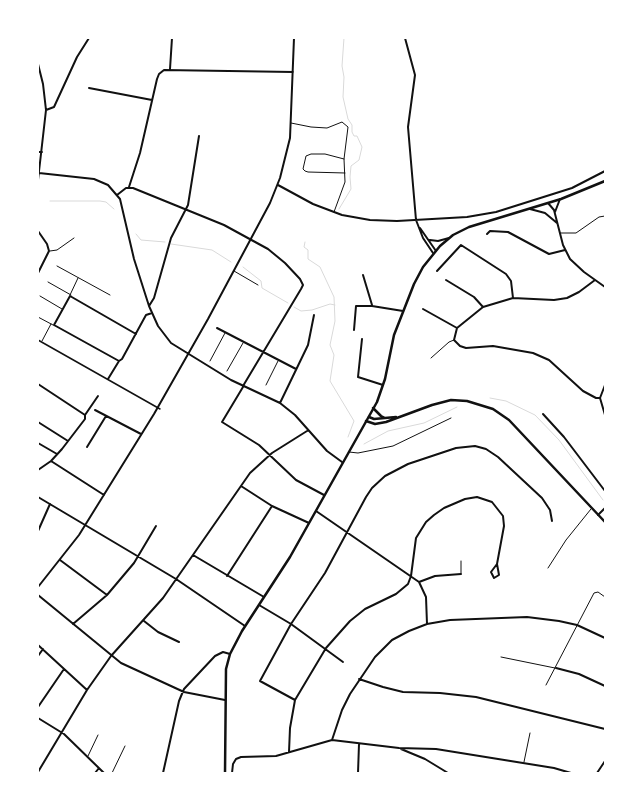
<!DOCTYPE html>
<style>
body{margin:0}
#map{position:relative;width:643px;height:811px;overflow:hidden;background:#fff;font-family:Rubik,sans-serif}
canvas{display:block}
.frame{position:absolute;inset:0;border:39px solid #fff;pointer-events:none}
</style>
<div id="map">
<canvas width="643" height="811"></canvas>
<div class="frame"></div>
</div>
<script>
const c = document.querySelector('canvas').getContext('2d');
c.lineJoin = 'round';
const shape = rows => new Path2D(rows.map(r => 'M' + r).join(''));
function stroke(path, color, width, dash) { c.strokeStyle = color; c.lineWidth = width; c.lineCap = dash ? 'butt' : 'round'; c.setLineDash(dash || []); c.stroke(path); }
const stream = shape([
 [50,201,100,201,106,202,114,209],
 [339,209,351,189,350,177,351,166,359,160,362,147,357,136,354,136,352,132,352,125,348,119,343,97,344,77,342,66,344,38],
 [136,234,141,240,165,242],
 [305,242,304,247,308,250,308,259,320,267,334,297,335,321,330,345,334,355,330,381,354,421,348,437],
 [171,244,212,250,231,262],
 [243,267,261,281,262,288,288,303],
 [294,307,301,311,312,310,330,304,335,305],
 [490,398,506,401,535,415,559,440,603,500],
 [364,444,388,431,424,423,457,407]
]);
const service = shape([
 [291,123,311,127,327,128,342,122,348,127,344,159,345,182,334,212],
 [344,159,325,154,311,154,306,156,303,169,305,171,308,172,345,173],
 [560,233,576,233,599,217,605,216],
 [50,251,57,250,74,238],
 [57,266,110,295],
 [234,271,258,285],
 [48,282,71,295],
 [70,295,78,278],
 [40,296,62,309],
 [38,317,53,325],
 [42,341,51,324],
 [431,358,449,342,454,340],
 [210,361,225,333],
 [227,371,243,343],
 [266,385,278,361],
 [349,452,358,453,393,446,451,418],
 [548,568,566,540,591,509],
 [461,573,461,561],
 [501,657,555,668],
 [546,685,594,593,598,592,605,597],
 [88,756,98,735],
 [524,762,530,733],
 [112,773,125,746]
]);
const pedestrian = shape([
 [38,340,160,409]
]);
const minor = shape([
 [405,38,415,75,408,127,416,220,423,238,433,253],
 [38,64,43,84,46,110,38,180],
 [170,69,172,38],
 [89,88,152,100],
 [46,110,54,107,77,57,89,38],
 [38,152,42,152],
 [39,173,94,179,108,185,120,199,134,259,149,306,158,326,171,343,231,380,280,403,295,415,327,451,342,462],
 [278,185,313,204,342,215,370,220,397,221,467,217,496,212,572,188,605,171],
 [129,187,140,153,157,79,159,74,164,70,293,72],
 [117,195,126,188,133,188,224,225,268,249,285,263,300,279,303,285,301,289,243,386],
 [548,203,554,210,563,245,570,259,584,272,605,287],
 [530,209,545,213,557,223],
 [555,212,560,199],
 [420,228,436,251],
 [38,231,47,244,49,251,38,273],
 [487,234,490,231,508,232,549,254,565,250],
 [430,240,438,241,449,238],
 [437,271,461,245,506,274,511,281,513,298],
 [363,275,372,305],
 [446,280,474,297,483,307],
 [595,280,579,292,567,298,554,300,513,298,483,307,457,328,454,340,460,346,466,348,493,346,533,353,549,360,583,391,596,398,600,398],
 [149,306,154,298,171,238,188,205,199,136],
 [423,309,457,328],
 [217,328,296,369],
 [354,330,356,306,372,306,403,311],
 [362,339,358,377,383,385],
 [119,361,54,325,70,296,136,334],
 [108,379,119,361,122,359,146,315,152,313],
 [38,384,85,415],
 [605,385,600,398,605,415],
 [243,387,222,422,259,445,296,480,324,495],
 [280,403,308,345,314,315],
 [95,410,141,434],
 [543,414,564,437,605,491],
 [38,422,68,441],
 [38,443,57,454],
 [87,447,106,416],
 [51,461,104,495],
 [38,470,51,461,62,449,85,419,85,415,98,396],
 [241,486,272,506,309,523],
 [38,497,176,579,245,626],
 [316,511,419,582,426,597,427,624],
 [598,515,605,508],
 [38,531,50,504],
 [193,555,264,597],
 [60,560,107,595],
 [227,576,272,506],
 [419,582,435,576,461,574],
 [38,587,79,535,154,414,208,319,270,203,280,178,290,138,294,38],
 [38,595,121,663,184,692,225,700],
 [259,605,291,624,343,662],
 [144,621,158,632,179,642],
 [73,624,107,595,134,563,156,526],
 [38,645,87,690],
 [38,656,43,649],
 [556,668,579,674,605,686],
 [359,679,383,687,403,692,440,693,476,697,605,729],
 [295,700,260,681,291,624,325,573,366,497,372,488,385,476,408,464,456,448,475,446,486,449,498,457,542,498,550,510,552,521],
 [38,707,64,669],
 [38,718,64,734,104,773],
 [332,740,342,710,350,694,375,657,392,640,409,631,427,624,450,620,527,617,559,621,577,625,605,638],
 [401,749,425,759,448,773],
 [289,752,290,728,295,700,326,648,350,621,365,609,396,594,408,584,411,576,416,538,426,522,434,515,444,508,465,499,477,497,492,502,503,516,504,526,497,564,491,572,494,578,499,575,497,564],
 [38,772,87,690,111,656,163,598,250,473,272,453,307,431],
 [95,773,99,768],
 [163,773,179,701,184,689,215,656,223,652,230,654],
 [232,773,233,764,236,759,241,757,276,756,332,740,399,748,436,749,554,768,571,773],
 [358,773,359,744],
 [597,773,605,761]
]);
const tertiary = shape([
 [373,408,381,416,385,418],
 [369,417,374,419,396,417],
 [366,421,375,424,386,422,432,405,451,400,467,401,493,409,509,420,605,522]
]);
const secondary = shape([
 [225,773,226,669,230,654,242,631,290,557,377,402,385,379,394,335,414,284,423,267,440,246,453,235,469,227,561,199,605,181]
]);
stroke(stream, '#d9d9d9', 1);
stroke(service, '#111', 1);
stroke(pedestrian, '#111', 1.5);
stroke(minor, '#111', 2);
stroke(tertiary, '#111', 2.5);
stroke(secondary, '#111', 2.5);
</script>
